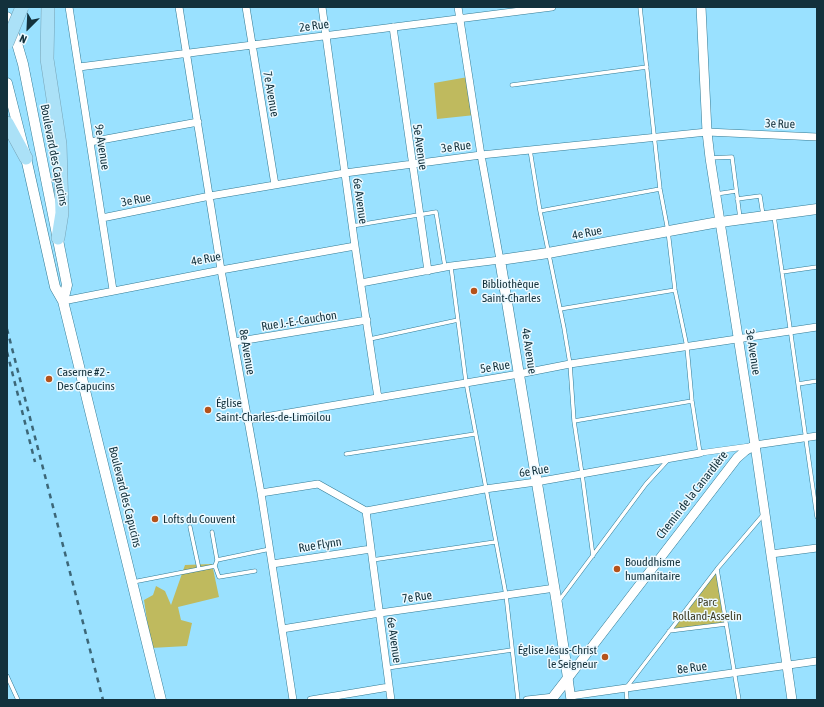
<!DOCTYPE html>
<meta charset="utf-8">
<style>
body{margin:0}
#map{position:relative;width:824px;height:707px;overflow:hidden;background:#9ae1ff;font-family:"Asap Condensed",sans-serif}
canvas{display:block}
.frame{position:absolute;inset:0;border:8px solid #13313c;pointer-events:none}
.north{position:absolute;left:8px;top:8px;width:40px;height:40px;-webkit-text-stroke:3px #ecf9ff;paint-order:stroke;rotate:204deg;font-size:11px;font-weight:700;line-height:16px;text-align:center;color:#13313c}
.north::after{content:'';display:block;margin:auto;width:14px;height:18px;background:#13313c;clip-path:polygon(50% 0,100% 100%,50% 72%,0 100%)}
</style>
<div id="map">
<canvas width="824" height="707"></canvas>
<div class="frame"></div>
<div class="north">N</div>
</div>
<script>
const c = document.querySelector('canvas').getContext('2d');
c.lineJoin = 'round';
function fill(path, color) { c.fillStyle = color; c.fill(path, 'evenodd'); }
const shape = rows => new Path2D(rows.map(r => 'M' + r).join(''));
function stroke(path, color, width, dash) { c.strokeStyle = color; c.lineWidth = width; c.lineCap = dash ? 'butt' : 'round'; c.setLineDash(dash || []); c.stroke(path); }
function label(font, color, halo, rows, align = 'center') {
  c.font = font + ' "Asap Condensed",sans-serif'; c.lineWidth = 3; c.setLineDash([]); c.textBaseline = 'middle'; c.strokeStyle = halo; c.fillStyle = color; for (const [text, x, y, turn = 0] of rows) {
    c.save(); c.translate(x, y); c.rotate((+turn || 0) * Math.PI / 180); c.textAlign = isNaN(turn) ? turn : align; if (halo) c.strokeText(text, 0, 0); c.fillText(text, 0, 0); c.restore();
  }
}
const green = shape([
 [468,77,475,115,437,119,434,83],
 [212,564,219,597,178,607,181,620,192,623,187,646,151,648,144,600,153,595,156,586,165,591,171,605,185,565],
 [717,569,726,624,669,631]
]);
const service = shape([
 [640,7,660,189,668,231,675,290,687,347,692,401,700,453],
 [512,85,647,67],
 [530,150,540,211,564,328,570,364,574,421,582,474,593,556],
 [710,158,732,157,740,218],
 [716,194,736,191],
 [737,199,760,196,763,215],
 [540,211,660,189],
 [774,216,817,517],
 [352,226,436,212,445,267],
 [451,267,466,382,506,595,518,700],
 [782,272,817,267],
 [560,309,675,290],
 [370,339,458,320],
 [798,384,817,381],
 [574,421,692,401],
 [346,454,475,434],
 [190,527,199,569],
 [212,532,217,560],
 [372,560,495,542],
 [215,566,219,577,255,571],
 [717,569,739,700],
 [133,582,215,566,217,560,270,549],
 [558,602,646,484,668,460],
 [669,631,726,624],
 [387,668,512,650],
 [7,676,18,700],
 [627,700,626,688,717,569,763,515]
]);
const pedestrian = shape([
 [700,453,751,446]
]);
const minor = shape([
 [69,7,113,290],
 [179,7,221,270,261,493,293,700],
 [246,7,275,185],
 [322,7,355,246,378,398],
 [393,27,428,271],
 [79,67,552,7],
 [90,142,198,122],
 [102,218,210,196,345,173,481,155,707,132,817,137],
 [361,283,451,266,500,260,481,155,458,7],
 [63,301,221,270,355,246],
 [234,342,367,320],
 [247,420,519,374,570,364,817,327],
 [755,445,817,436],
 [261,493,318,484,366,511,485,489,536,482,700,453],
 [366,511,391,700],
 [771,554,817,548],
 [272,564,371,549],
 [282,629,380,613,555,588],
 [570,696,817,661],
 [311,700,389,687],
 [527,700,554,697]
]);
const tertiary = shape([
 [701,7,707,132,710,158,755,445,792,700],
 [571,700,568,678,737,458,745,451,755,445]
]);
const secondary = shape([
 [7,17,16,40,23,64,67,285,63,301],
 [7,83,26,158,55,287,63,301,161,700],
 [551,700,568,678,557,604,500,260,548,253,713,223,817,209]
]);
const motorway = shape([
 [48,7,47,59,60,144,62,213,58,238],
 [7,123,26,158]
]);
const rail = shape([
 [7,329,103,700],
 [7,352,35,462]
]);
const motorwayBridge = shape([
 [7,43,22,7]
]);
const markers = [
 [474,291,4,"#b5521a"],
 [49,379,4,"#b5521a"],
 [208,410,4,"#b5521a"],
 [155,519,4,"#b5521a"],
 [617,569,4,"#b5521a"],
 [605,657,4,"#b5521a"]
];
const streetNames = [
 ["2e Rue",314,26,-8],
 ["7e Avenue",271,94,80],
 ["3e Rue",780,124,2],
 ["9e Avenue",102,147,81],
 ["5e Avenue",420,147,82],
 ["3e Rue",456,147,-7],
 ["Boulevard des Capucins",54,155,79],
 ["3e Rue",136,200,-11],
 ["6e Avenue",360,201,82],
 ["4e Rue",587,233,-11],
 ["4e Rue",206,259,-11],
 ["Rue J.-E.-Cauchon",299,321,-9],
 ["4e Avenue",529,351,81],
 ["8e Avenue",247,352,80],
 ["3e Avenue",753,352,81],
 ["5e Rue",495,367,-9],
 ["6e Rue",534,471,-9],
 ["Chemin de la Canardière",692,495,-52],
 ["Boulevard des Capucins",125,497,76],
 ["Rue Flynn",320,545,-9],
 ["7e Rue",417,597,-8],
 ["6e Avenue",394,640,82],
 ["8e Rue",692,668,-8]
];
const poiNames = [
 ["Bibliothèque",482,284],
 ["Saint-Charles",482,298],
 ["Caserne #2 -",57,372],
 ["Des Capucins",57,386],
 ["Église",216,403],
 ["Saint-Charles-de-Limoilou",216,417],
 ["Lofts du Couvent",163,519],
 ["Bouddhisme",625,562],
 ["humanitaire",625,576],
 ["Église Jésus-Christ",597,650,"right"],
 ["le Seigneur",597,664,"right"]
];
const parkNames = [
 ["Parc",707,602],
 ["Rolland-Asselin",707,616]
];
fill(green, '#bfba5e');
stroke(service, '#337b95', 4.5);
stroke(pedestrian, '#337b95', 6);
stroke(minor, '#337b95', 8);
stroke(tertiary, '#337b95', 10);
stroke(secondary, '#337b95', 11);
stroke(motorway, '#76a3b6', 14);
stroke(service, '#fff', 3.5);
stroke(pedestrian, '#fff', 5.5);
stroke(minor, '#fff', 7);
stroke(tertiary, '#fff', 9);
stroke(secondary, '#fff', 10);
stroke(motorway, '#abe1f7', 13);
stroke(rail, '#3d6778', 2.5, [5, 5]);
stroke(motorwayBridge, '#76a3b6', 14, []);
stroke(motorwayBridge, '#abe1f7', 13);
for (const [x, y, r, color] of markers) { const dot = new Path2D(); dot.arc(x, y, r, 0, 2 * Math.PI); c.fillStyle = color; c.fill(dot); stroke(dot, '#ecf9ff', 1.5); }
label('12px', '#13313c', '#ecf9ff', streetNames);
label('12px', '#13313c', '#ecf9ff', poiNames, 'left');
label('12px', '#3e3c24', '#ecf9ff', parkNames);
</script>
